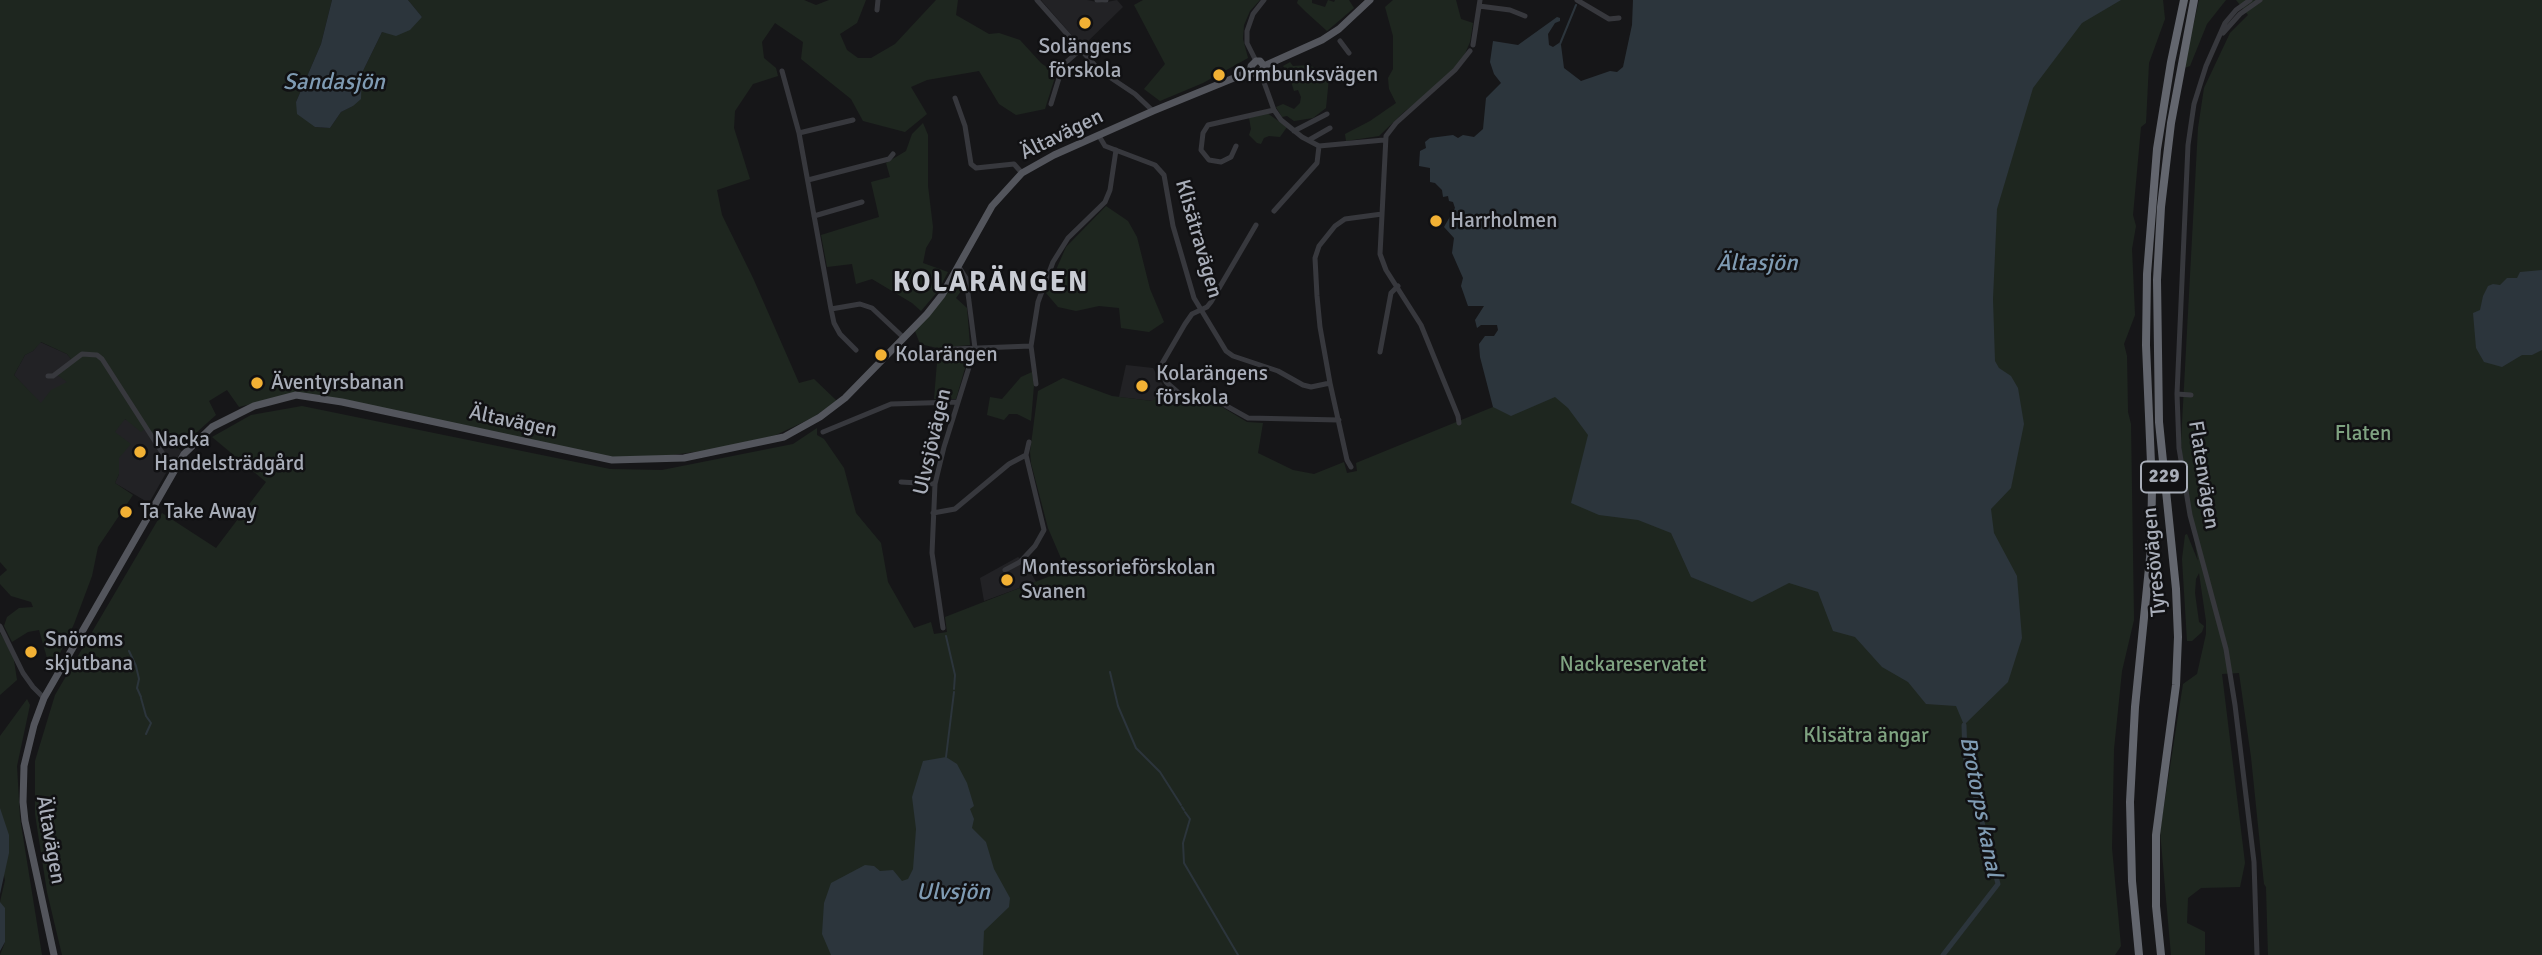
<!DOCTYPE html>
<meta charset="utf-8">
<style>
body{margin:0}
canvas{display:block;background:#161618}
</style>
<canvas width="2542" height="955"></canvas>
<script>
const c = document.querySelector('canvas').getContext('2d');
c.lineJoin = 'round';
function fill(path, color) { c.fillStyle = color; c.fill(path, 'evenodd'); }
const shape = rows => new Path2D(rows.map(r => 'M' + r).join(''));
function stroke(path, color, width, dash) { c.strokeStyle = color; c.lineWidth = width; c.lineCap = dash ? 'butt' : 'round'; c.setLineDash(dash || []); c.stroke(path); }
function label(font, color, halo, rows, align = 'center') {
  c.font = font + ' Signika,sans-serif'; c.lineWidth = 5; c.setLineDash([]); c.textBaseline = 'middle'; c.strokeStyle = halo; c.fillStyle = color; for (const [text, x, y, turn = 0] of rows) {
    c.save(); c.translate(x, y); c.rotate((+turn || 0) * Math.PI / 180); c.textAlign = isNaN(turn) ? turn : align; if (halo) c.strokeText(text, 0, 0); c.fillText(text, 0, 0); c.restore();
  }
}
const built = shape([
 [1041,0,1087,0,1102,3,1117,0,1123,7,1082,47],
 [40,342,67,354,71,359,68,382,41,404,14,375,25,355,33,351],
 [1126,365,1153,368,1165,389,1153,401,1119,397],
 [124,419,146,427,182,451,166,473,149,503,115,483,119,474,114,432],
 [1018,557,1027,565,1036,582,984,601,980,578]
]);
const green = shape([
 [0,0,332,0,321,44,296,102,315,127,330,128,341,112,353,106,363,84,362,73,382,32,388,33,422,17,408,0,804,0,816,5,829,0,866,0,857,23,840,34,847,50,858,58,871,58,895,44,936,0,958,0,956,15,989,34,999,33,1020,40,1041,63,1056,74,1045,109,1016,115,999,104,979,71,927,80,911,87,927,114,905,132,863,121,851,99,801,59,803,42,775,23,762,42,764,58,776,68,778,76,753,84,735,111,734,128,750,179,717,190,722,215,753,278,799,383,814,379,837,401,812,418,776,435,710,450,650,458,613,458,295,393,239,407,227,390,209,401,216,415,177,450,146,428,141,432,125,419,115,432,131,444,119,458,119,474,115,483,133,495,98,547,92,576,74,624,51,672,39,630,28,632,12,642,4,626,7,617,19,608,33,607,31,602,11,596,0,584,0,576,7,570,0,562],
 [41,342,67,354,71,359,56,374,67,382,51,390,41,403,14,375,25,355,33,351],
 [1143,0,1260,0,1250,11,1244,25,1243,39,1248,58,1203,83,1160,101,1144,89,1165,64,1134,5],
 [1298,0,1312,0,1312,3,1325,7,1328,0,1334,2,1335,0,1349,0,1354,8,1327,31,1306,12,1297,3],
 [1393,0,1456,0,1461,19,1473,23,1470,42,1464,56,1449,76,1404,112,1379,136,1346,141,1345,134,1370,121,1396,103,1389,89,1388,78,1393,69,1393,36,1385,7],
 [1905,0,2163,0,2165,19,2149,63,2146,123,2141,127,2133,215,2136,226,2132,249,2135,315,2124,344,2127,356,2128,412,2131,424,2134,620,2122,671,2114,749,2112,848,2121,946,2115,955,62,955,47,892,35,814,35,761,55,695,162,513,216,548,266,482,212,437,251,415,302,406,610,469,662,470,793,444,817,428,817,435,824,439,844,468,856,513,881,543,888,582,914,628,931,622,934,634,947,632,945,617,1066,570,1048,528,1031,463,1030,452,1038,391,1063,378,1112,396,1152,401,1165,389,1183,400,1222,407,1247,422,1263,423,1258,453,1293,470,1314,474,1344,462,1347,473,1357,471,1356,463,1493,407],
 [2199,0,2226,0,2207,24,2190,66,2184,68],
 [2236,0,2542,0,2542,955,2268,955,2266,887,2264,884,2251,757,2239,673,2222,674,2245,863,2240,887,2201,888,2188,898,2187,923,2205,932,2205,955,2171,955,2160,831,2183,684,2197,674,2206,634,2206,621,2199,573,2196,579,2195,593,2199,622,2204,626,2202,632,2192,641,2187,641,2182,559,2185,535,2187,534,2198,561,2183,473,2181,442,2198,128,2204,88,2230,33,2248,15],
 [1290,62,1293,66,1310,65,1329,78,1326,108,1313,118,1294,121,1287,116,1282,117,1276,107,1283,104,1294,109,1300,103,1301,97,1298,90,1294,91,1289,75,1283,66],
 [1267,113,1287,127,1280,137,1269,136,1264,138,1261,144,1257,143,1249,135,1251,129,1249,118],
 [923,123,928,135,928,186,933,227,932,238,926,248,923,263,948,272,938,291,921,311,912,303,872,279,856,284,852,264,827,267,821,235,879,217,871,182,890,177,886,163,906,151,912,134],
 [1106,206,1128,221,1137,237,1150,289,1164,322,1149,332,1121,328,1119,308,1099,306,1076,311,1058,307,1046,293,1066,247],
 [955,277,962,280,964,287,956,298,967,308,970,345,937,348,920,344,915,331,943,299],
 [938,350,970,351,956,399,934,399],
 [1032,372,1034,385,1031,421,1017,414,1009,414,1004,420,987,415,990,397,1002,399,1021,377],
 [0,633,13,654,17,680,0,695],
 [27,699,30,705,17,766,20,818,42,955,0,955,5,942,0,902,5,880,0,856,0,736]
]);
const water = shape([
 [332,0,408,0,422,17,410,30,396,36,382,32,362,73,361,99,353,106,341,112,330,128,315,127,297,114,296,102,321,44],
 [1633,0,2121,0,2082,23,2033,88,1997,209,1993,299,1995,361,1999,368,2011,376,2018,388,2024,424,2011,488,1991,509,1994,533,2017,576,2022,638,2008,682,1964,725,1956,706,1926,704,1908,682,1882,667,1855,637,1833,631,1818,592,1789,583,1752,602,1691,577,1671,533,1638,520,1599,515,1571,503,1588,435,1568,408,1555,397,1511,416,1493,407,1480,357,1479,344,1485,336,1494,336,1498,330,1497,325,1481,325,1477,328,1475,320,1484,306,1468,306,1461,286,1463,278,1452,253,1454,238,1444,227,1455,208,1453,202,1449,201,1448,196,1443,197,1442,190,1435,183,1430,182,1430,168,1419,166,1420,151,1426,148,1425,142,1430,138,1453,135,1458,138,1463,135,1474,137,1483,129,1486,98,1501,83,1494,74,1490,62,1493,41,1518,45,1557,17,1560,18,1560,21,1555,23,1548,34,1549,45,1553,47,1559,43,1561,45,1564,68,1581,81,1610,71,1617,72,1623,67,1632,25],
 [2542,270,2542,350,2532,355,2522,355,2502,367,2484,362,2476,348,2473,313,2480,310,2483,296,2488,286,2493,284,2500,285,2507,278,2517,278,2520,272],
 [946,757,957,764,967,783,974,806,970,809,974,819,972,828,986,842,994,869,1010,898,1009,907,984,931,983,955,831,955,822,934,824,903,831,883,865,865,874,866,880,871,893,870,902,881,908,879,913,869,916,829,912,797,923,761],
 [0,808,9,835,9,853,0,894,0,902,5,908,5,942,0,951]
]);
const stream = shape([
 [1560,44,1576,5],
 [946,636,955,675,954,689],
 [129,651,136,666,139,679,137,688,141,697],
 [1110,672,1118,706,1136,748,1160,772,1181,805],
 [141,698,146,716,151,723,146,734],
 [946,757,954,692],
 [1182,807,1184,810],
 [1185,812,1190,819,1183,843,1184,863,1238,955]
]);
const canal = shape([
 [1943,955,1998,884,1965,756,1964,725]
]);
const minor = shape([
 [1037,0,1099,70,1135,94,1153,111],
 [1097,0,1106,0],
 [1577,0,1609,19,1619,18],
 [2250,0,2236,10,2225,23,2206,66,2194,104,2188,145,2177,394,2179,448,2190,515,2226,649,2235,705,2254,862,2257,955],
 [1479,6,1510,10,1525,16],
 [877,10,878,0],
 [2223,33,2240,14,2260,0],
 [1340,41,1349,53],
 [1473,45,1480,0],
 [1256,61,1247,43,1247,31,1253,14,1264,0],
 [782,71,799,133,831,309,860,304,872,308,904,338],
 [1261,74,1274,110,1281,120,1302,137,1319,146,1384,140],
 [955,98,965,126,971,164,976,168,1014,164,1022,173],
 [1051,104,1063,65,1080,50],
 [1294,131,1327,114],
 [799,133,853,120],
 [1099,136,1105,146,1155,165,1164,175,1173,226,1194,298,1226,351,1233,356,1278,371,1303,385,1311,387,1330,383,1347,460,1351,467],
 [1309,140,1330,128],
 [1236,146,1231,157,1221,162,1209,160,1201,150,1203,133,1208,125,1274,110],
 [808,180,889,159,893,154],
 [1274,211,1317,163,1319,146],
 [814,216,862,202],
 [1256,225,1211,302,1207,307,1192,314,1185,324,1160,367,1162,374,1166,382,1181,395,1223,404,1248,418,1339,420],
 [831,309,834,323,840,334,856,350],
 [953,349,1031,346],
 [1380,352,1391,293,1398,286],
 [48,376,53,376,82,354,97,355,102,359,174,471],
 [1330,383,1320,327,1317,296,1315,258,1319,246,1335,226,1345,219,1382,214],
 [1036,384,1031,346,1038,302,1053,262,1068,238,1105,202,1110,190,1116,150],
 [2177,394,2191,395],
 [1459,423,1458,416,1421,325,1386,270,1380,254,1386,136,1396,123,1455,70,1470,51],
 [823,432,891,404,957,402],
 [1026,455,1029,442],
 [901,482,935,484],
 [933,513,955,509,1009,464,1026,455,1044,530,1035,546,1020,562,1005,570],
 [0,626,23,673,33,687,44,698],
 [943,628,932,553,935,484,944,447,975,348,966,278,959,267]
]);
const major = shape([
 [1264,66,1322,40,1339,29,1370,0],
 [1251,71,1251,66,1256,61,1260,61,1264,66],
 [1251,71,1255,74,1261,74,1264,66],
 [54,955,25,821,23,802,24,766,34,725,44,698,184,454,212,427,254,406,296,395,342,402,612,460,684,458,784,437,820,417,845,398,927,314,942,295,992,206,1022,173,1054,155,1153,111,1251,71]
]);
const highway = shape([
 [2139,955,2132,881,2130,802,2135,707,2151,548,2152,487,2146,345,2147,274,2157,149,2171,62,2184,0],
 [2161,955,2156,906,2156,835,2176,685,2178,637,2176,589,2159,422,2157,280,2161,207,2171,123,2194,0]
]);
const markers = [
 [1085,23,7,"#f2b134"],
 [1219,75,7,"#f2b134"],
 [1436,221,7,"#f2b134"],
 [881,355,7,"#f2b134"],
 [257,383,7,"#f2b134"],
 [1142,386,7,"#f2b134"],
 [140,452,7,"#f2b134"],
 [126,512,7,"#f2b134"],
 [1007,580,7,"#f2b134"],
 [31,652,7,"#f2b134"]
];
const shields = [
 [2164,477,46]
];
const shieldNames = [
 ["229",2164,477]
];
const poiNames = [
 ["Solängens",1085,47,"center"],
 ["förskola",1085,71,"center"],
 ["Ormbunksvägen",1233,75],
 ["Harrholmen",1450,221],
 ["Kolarängen",895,355],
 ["Kolarängens",1156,374],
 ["förskola",1156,398],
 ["Äventyrsbanan",271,383],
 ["Nacka",154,440],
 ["Handelsträdgård",154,464],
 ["Ta Take Away",140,512],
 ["Montessorieförskolan",1021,568],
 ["Svanen",1021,592],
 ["Snöroms",45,640],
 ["skjutbana",45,664]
];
const streetNames = [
 ["Ältavägen",1062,135,-26],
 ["Klisätravägen",1198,239,74],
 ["Ältavägen",513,422,12],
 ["Ulvsjövägen",933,442,-77],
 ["Flatenvägen",2203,475,81],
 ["Tyresövägen",2155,562,-95],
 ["Ältavägen",50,840,80]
];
const parkNames = [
 ["Flaten",2363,434],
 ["Nackareservatet",1633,665],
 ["Klisätra ängar",1866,736]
];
const waterNames = [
 ["Sandasjön",334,83],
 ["Ältasjön",1757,264],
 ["Brotorps kanal",1980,807,79],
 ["Ulvsjön",953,893]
];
const districtNames = [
 ["KOLARÄNGEN",991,284]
];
fill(built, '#222225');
fill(green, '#1e261f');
fill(water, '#2c353c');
stroke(stream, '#2c353c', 2);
stroke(canal, '#2c353c', 5);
stroke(minor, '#37383d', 5);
stroke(major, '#53555c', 7);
stroke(highway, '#63666e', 8);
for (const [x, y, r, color] of markers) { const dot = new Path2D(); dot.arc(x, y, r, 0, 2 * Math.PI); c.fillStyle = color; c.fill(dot); stroke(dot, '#111113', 2.5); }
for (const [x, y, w] of shields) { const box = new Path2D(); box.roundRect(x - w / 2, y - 15.5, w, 31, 5); c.fillStyle = '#111113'; c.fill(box); stroke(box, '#a8adb8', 2); }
label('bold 19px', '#a8adb8', null, shieldNames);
label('21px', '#a8adb8', '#111113', poiNames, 'left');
label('21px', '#a8adb8', '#111113', streetNames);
label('21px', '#7fa381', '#111113', parkNames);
label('italic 23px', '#7f9bb3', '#111113', waterNames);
c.letterSpacing = '2px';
label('bold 28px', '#c9ccd4', '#111113', districtNames);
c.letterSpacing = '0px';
</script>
